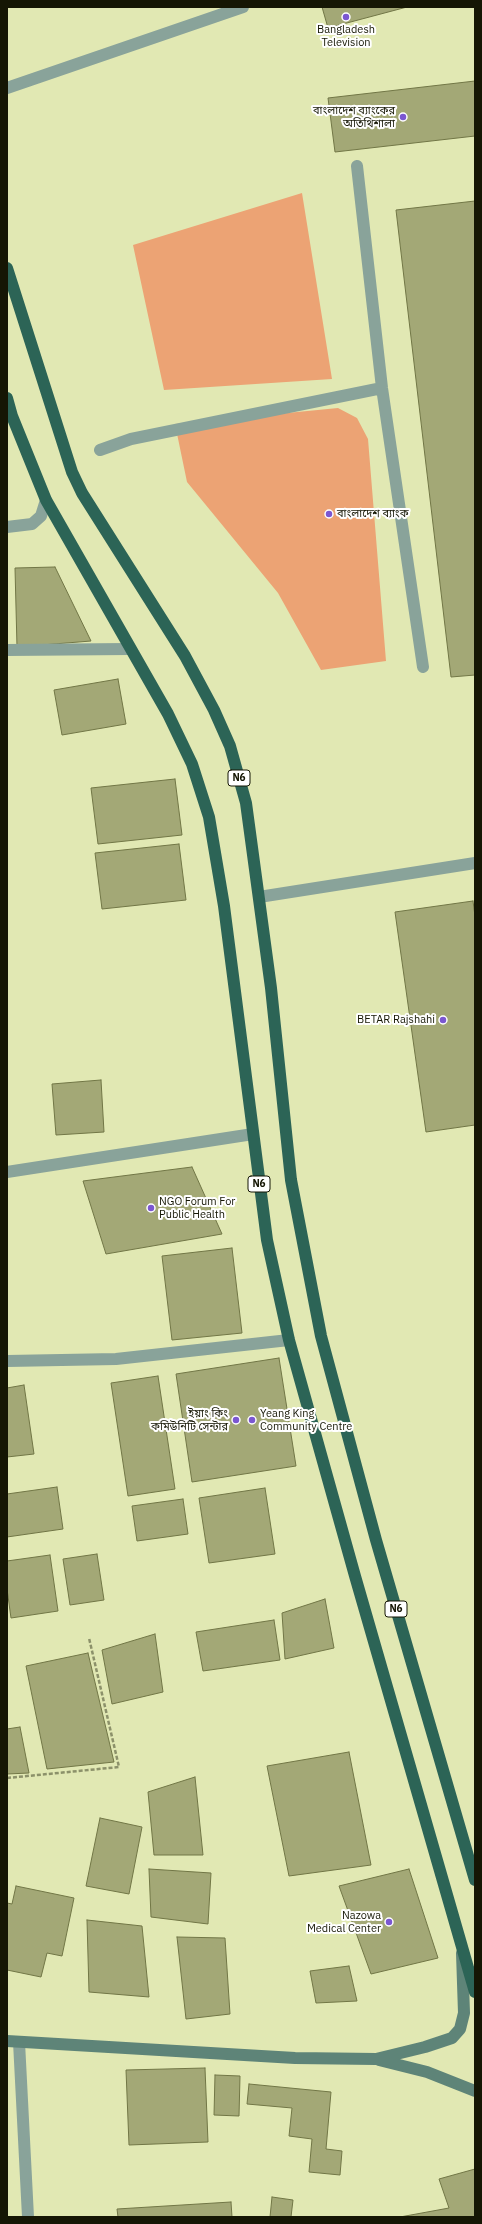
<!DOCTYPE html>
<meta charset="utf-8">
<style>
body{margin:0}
#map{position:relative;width:482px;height:2224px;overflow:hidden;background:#e1e8b3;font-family:"IBM Plex Sans",sans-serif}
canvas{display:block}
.frame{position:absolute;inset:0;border:8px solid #151604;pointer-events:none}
</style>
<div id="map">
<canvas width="482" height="2224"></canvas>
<div class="frame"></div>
</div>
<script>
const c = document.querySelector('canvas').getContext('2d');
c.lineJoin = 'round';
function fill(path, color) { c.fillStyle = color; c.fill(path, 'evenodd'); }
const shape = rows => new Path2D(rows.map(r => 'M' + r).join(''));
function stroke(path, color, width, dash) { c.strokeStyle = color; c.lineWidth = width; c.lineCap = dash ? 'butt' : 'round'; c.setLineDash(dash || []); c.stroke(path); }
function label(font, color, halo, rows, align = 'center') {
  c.font = font + ' "IBM Plex Sans","Noto Sans Bengali",sans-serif'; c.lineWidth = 4; c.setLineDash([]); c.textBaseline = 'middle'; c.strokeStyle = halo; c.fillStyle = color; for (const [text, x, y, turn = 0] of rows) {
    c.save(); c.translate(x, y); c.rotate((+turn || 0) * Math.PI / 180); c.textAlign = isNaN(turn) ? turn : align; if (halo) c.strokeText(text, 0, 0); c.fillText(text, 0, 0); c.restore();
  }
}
const green = shape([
 [302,193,332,379,164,390,133,245],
 [338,408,357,418,368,439,386,661,321,670,278,593,187,482,175,424]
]);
const building = shape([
 [322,7,407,7,328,28,322,7],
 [475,81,475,136,335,152,328,98,475,81],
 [475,201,475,675,451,677,396,210,475,201],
 [55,567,91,641,17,647,15,568,55,567],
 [118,679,126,724,62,735,54,690,118,679],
 [175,779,182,835,98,844,91,788,175,779],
 [179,844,186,900,102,909,95,853,179,844],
 [473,901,475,916,475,1125,426,1132,395,912,473,901],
 [101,1080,104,1132,56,1135,52,1084,101,1080],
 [192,1167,222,1234,106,1254,83,1181,192,1167],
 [232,1248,242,1333,172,1340,162,1256,232,1248],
 [279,1358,296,1466,192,1482,176,1374,279,1358],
 [158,1376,175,1489,128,1496,111,1383,158,1376],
 [24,1385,34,1454,7,1457,7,1388,24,1385],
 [57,1487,63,1529,7,1537,7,1494,57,1487],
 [265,1488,275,1554,209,1563,199,1498,265,1488],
 [183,1499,188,1534,137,1541,132,1506,183,1499],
 [97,1554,104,1600,70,1605,63,1559,97,1554],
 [50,1555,58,1611,11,1618,7,1589,7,1561,50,1555],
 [325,1599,334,1648,285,1659,282,1613,325,1599],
 [274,1620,280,1660,203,1671,196,1632,274,1620],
 [155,1634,163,1692,112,1704,102,1650,155,1634],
 [88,1653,114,1762,47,1769,26,1666,88,1653],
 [20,1727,29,1773,7,1774,7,1729,20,1727],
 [349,1752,371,1865,289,1876,267,1766,349,1752],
 [195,1777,203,1855,154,1855,148,1792,195,1777],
 [100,1818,142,1827,129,1894,86,1886,100,1818],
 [149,1869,211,1873,208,1924,151,1917,149,1869],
 [409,1869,438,1958,371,1974,339,1886,409,1869],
 [16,1886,74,1898,62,1956,47,1953,41,1977,7,1970,7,1903,12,1904,16,1886],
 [87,1920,142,1926,149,1997,89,1992,87,1920],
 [177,1937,225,1938,230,2014,186,2019,177,1937],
 [349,1966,357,2001,316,2003,310,1971,349,1966],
 [205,2068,208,2142,129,2145,126,2070,205,2068],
 [215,2075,240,2076,239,2116,214,2115,215,2075],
 [249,2084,331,2092,326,2149,342,2151,340,2175,309,2172,312,2139,289,2136,292,2108,247,2104,249,2084],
 [475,2169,475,2217,400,2217,449,2208,439,2179,475,2169],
 [272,2197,293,2200,291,2217,270,2217,272,2197],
 [231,2202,232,2217,118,2217,117,2209,231,2202]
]);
const path = shape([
 [7,1778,119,1767,89,1638]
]);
const service = shape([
 [7,88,243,7],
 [357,166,382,388,423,667],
 [100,450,131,439,382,388]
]);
const minor = shape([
 [7,527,32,524,41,516,46,500],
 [7,650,129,649],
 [259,897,475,863],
 [7,1172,253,1134],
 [7,1361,116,1359,289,1340],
 [19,2042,28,2217]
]);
const secondary = shape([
 [7,2041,295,2058,376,2059,425,2047,452,2038,460,2029,464,2013,462,1953],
 [379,2060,427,2072,475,2091]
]);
const trunk = shape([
 [7,268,72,472,82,493,185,656,214,710,230,746,246,803,271,988,291,1180,321,1336,376,1540,475,1880],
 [7,398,12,416,46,500,168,714,192,764,209,817,224,906,267,1240,289,1340,355,1576,475,1992]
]);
const markers = [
 [346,17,4,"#7b57d1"],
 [403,117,4,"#7b57d1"],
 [329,514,4,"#7b57d1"],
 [443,1020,4,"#7b57d1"],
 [151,1208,4,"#7b57d1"],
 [236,1420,4,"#7b57d1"],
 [252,1420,4,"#7b57d1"],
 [389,1922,4,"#7b57d1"]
];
const shields = [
 [239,778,22],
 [259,1184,22],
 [396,1609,22]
];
const shieldNames = [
 ["N6",239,778],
 ["N6",259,1184],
 ["N6",396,1609]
];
const poiNames = [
 ["Bangladesh",346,30,"center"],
 ["Television",346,43,"center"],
 ["বাংলাদেশ ব্যাংকের",395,111],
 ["অতিথিশালা",395,124],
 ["বাংলাদেশ ব্যাংক",337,514,"left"],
 ["BETAR Rajshahi",435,1020],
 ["NGO Forum For",159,1202,"left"],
 ["Public Health",159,1215,"left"],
 ["ইয়াং কিং",228,1414],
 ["কমিউনিটি সেন্টার",228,1427],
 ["Yeang King",260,1414,"left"],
 ["Community Centre",260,1427,"left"],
 ["Nazowa",381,1916],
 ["Medical Center",381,1929]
];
fill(green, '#eca374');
fill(building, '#a3a876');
stroke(building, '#717646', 1);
stroke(path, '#8c916a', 2.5, [4, 2]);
stroke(service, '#89a39a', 12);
stroke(minor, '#89a39a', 12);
stroke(secondary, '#5e8478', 12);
stroke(trunk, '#2c6456', 12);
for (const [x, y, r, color] of markers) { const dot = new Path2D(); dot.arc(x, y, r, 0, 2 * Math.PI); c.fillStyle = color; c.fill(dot); stroke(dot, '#fff', 1.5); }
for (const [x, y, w] of shields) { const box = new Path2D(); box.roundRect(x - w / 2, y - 8, w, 16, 3); c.fillStyle = '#fff'; c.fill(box); stroke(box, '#151604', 1); }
label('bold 10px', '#151604', null, shieldNames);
label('11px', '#151604', '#fff', poiNames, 'right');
</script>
